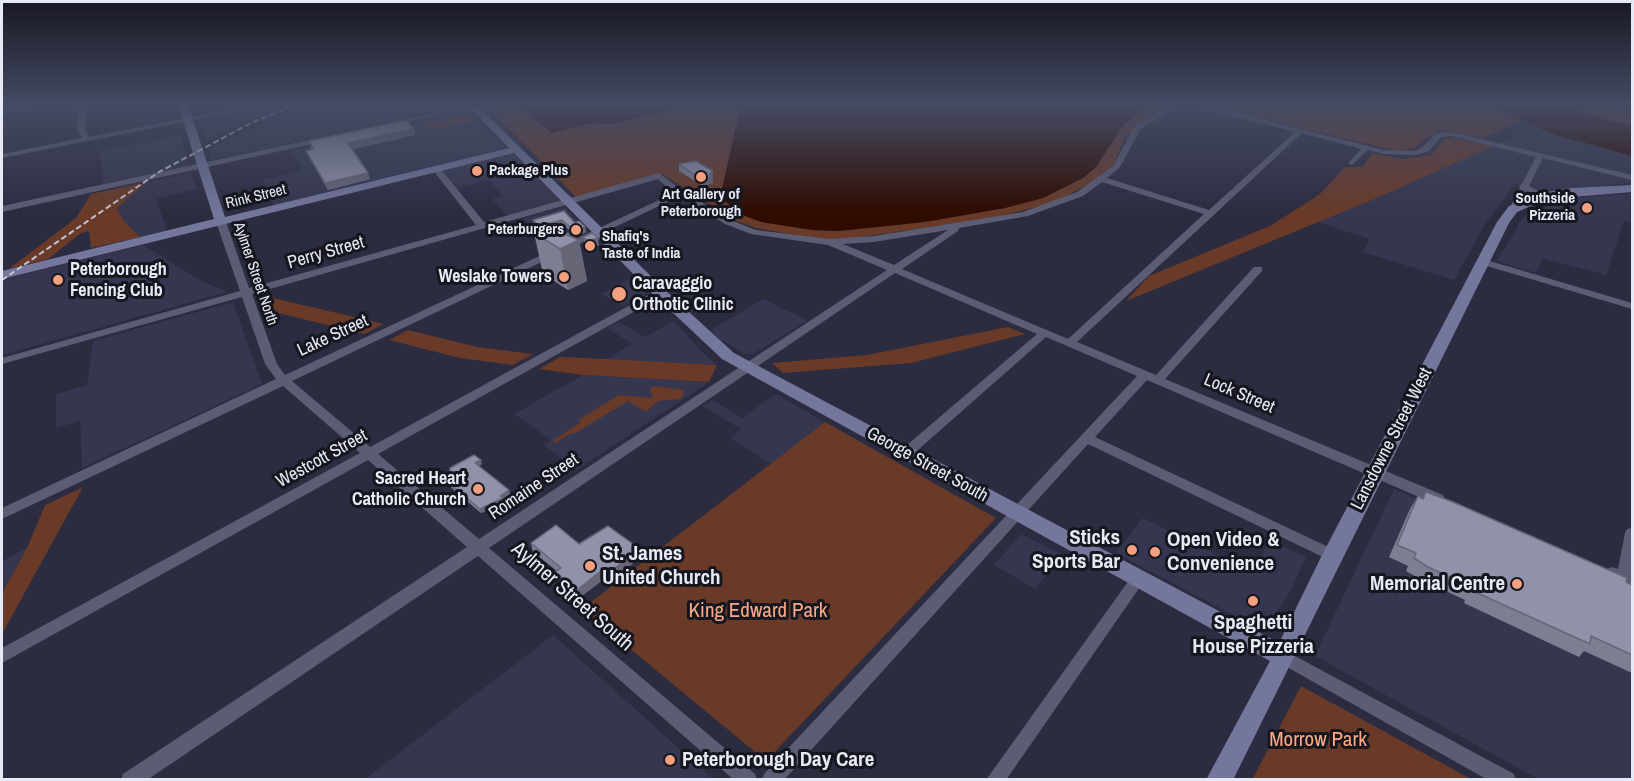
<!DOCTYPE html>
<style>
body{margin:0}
#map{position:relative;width:1634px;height:781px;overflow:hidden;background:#2c2c40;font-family:"Archivo Narrow",sans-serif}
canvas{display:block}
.frame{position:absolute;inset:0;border:3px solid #e8e9f6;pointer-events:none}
</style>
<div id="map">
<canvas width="1634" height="781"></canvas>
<div class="frame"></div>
</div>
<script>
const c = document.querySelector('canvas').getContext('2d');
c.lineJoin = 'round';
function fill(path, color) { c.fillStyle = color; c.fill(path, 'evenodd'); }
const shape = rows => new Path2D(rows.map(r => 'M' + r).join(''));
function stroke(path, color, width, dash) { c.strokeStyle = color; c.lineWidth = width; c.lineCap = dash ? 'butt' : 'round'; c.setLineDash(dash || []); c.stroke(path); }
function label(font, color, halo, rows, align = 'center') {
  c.font = font + ' "Archivo Narrow",sans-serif'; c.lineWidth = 6; c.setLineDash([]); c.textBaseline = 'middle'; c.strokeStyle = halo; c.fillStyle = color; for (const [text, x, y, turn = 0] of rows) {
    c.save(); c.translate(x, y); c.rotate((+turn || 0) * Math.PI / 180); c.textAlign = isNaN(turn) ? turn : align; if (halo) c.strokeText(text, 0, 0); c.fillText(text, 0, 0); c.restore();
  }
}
const built = shape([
 [241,105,287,105,207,139,197,115],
 [304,105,458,105,422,115,211,160,210,148],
 [465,110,506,148,274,205,263,180,302,170,292,150],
 [1536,127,1632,156,1632,183,1542,192,1515,184,1484,226,1454,280,1363,252,1370,239,1317,222],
 [181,136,188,166,103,184,100,150],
 [513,153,561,201,507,216,492,199,503,196,489,180,454,189,439,171],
 [191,173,197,189,157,199,167,231,140,237,123,220,117,208,147,182],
 [1632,194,1632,222,1624,221,1606,275,1542,258,1536,273,1497,261,1522,219,1529,213,1571,198],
 [565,207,589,232,565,242,539,235,523,218],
 [143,245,202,281,227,292,2,355,2,280],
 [631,278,646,294,623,306,601,294],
 [763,299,807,320,755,353,747,355,718,338,711,330],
 [233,302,262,384,82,468,80,421,56,428,56,394,87,385,93,341],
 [674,321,701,351,717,365,608,359,632,344,607,328,619,322,645,337],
 [583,375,709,382,576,470,544,445,551,440,514,414],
 [776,394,825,422,771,464,730,438,741,429,702,406,712,400,742,418],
 [1394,489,1632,592,1632,779,1538,779,1315,656],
 [1143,518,1251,572,1270,540,1306,557,1290,592,1263,631,1116,553],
 [1021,534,1064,555,1035,589,994,565],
 [27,548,2,593,2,561],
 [553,635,713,779,365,779]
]);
const green = shape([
 [507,105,520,105,552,133,593,123,611,124,692,105,741,105,722,189,724,200,745,216,812,230,839,231,924,222,1005,208,1043,198,1083,178,1096,167,1124,124,1151,105,1167,105,1125,137,1113,166,1101,177,1054,203,988,219,840,240,816,239,756,228,737,221,662,174,576,197,489,109],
 [1206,105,1491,105,1521,121,1483,138,1439,129,1414,148,1397,151],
 [1566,105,1610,105,1632,113,1632,123,1628,125,1600,118],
 [466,115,474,120,436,129,429,127,423,121,433,122],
 [1454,138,1493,146,1379,197,1126,301,1149,276,1270,226,1320,194,1345,167,1363,167,1372,153,1402,159,1431,155,1444,139],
 [147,182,117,208,123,220,140,237,91,248,89,231,81,233,48,259,9,269,76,218,91,194],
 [264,296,384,324,364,334,270,311],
 [1008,327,1025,334,911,363,783,373,772,363,867,355],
 [408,330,477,347,533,354,513,365,460,358,389,340],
 [560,357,608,359,717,365,709,382,583,375,539,369],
 [655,386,685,390,681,399,658,401,646,412,628,401,574,434,572,433,555,443,552,441,581,422,578,420,619,395,653,398,650,389],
 [825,422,996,518,766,761,582,609],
 [83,487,2,634,2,593,27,548,45,505],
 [1301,686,1471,779,1252,780]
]);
const water = shape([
 [518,105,693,105,611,124,593,123,552,133],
 [741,105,1151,105,1124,124,1096,167,1083,178,1043,198,1005,208,924,222,839,231,812,230,761,222,745,216,723,200,722,189],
 [1491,105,1566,105,1600,118,1628,125,1632,123,1632,156,1549,133]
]);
const street = shape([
 [34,105,49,105,2,114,2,110,34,105],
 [78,105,85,105,85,130,89,137,255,105,268,105,2,158,2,154,82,138,77,130,78,105],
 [465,105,477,105,392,126,388,124,465,105],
 [1170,105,1178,105,1140,130,1120,167,1107,178,1209,210,1295,132,1196,107,1196,105,1206,105,1384,150,1415,151,1423,147,1436,133,1451,132,1632,175,1632,180,1543,158,1529,186,1548,196,1544,199,1527,191,1517,209,1513,212,1509,209,1520,188,1519,186,1522,184,1536,157,1451,136,1441,137,1429,151,1416,155,1384,154,1368,150,1352,165,1348,163,1361,149,1302,133,1077,342,1156,375,1254,267,1262,267,1262,271,1165,379,1443,495,1445,499,1443,503,1433,503,1147,380,1095,437,1337,551,1339,555,1337,559,1332,561,1327,559,1088,444,784,780,762,780,764,774,1137,376,1046,337,910,457,900,457,898,454,900,451,1037,334,895,273,489,548,755,774,757,780,734,780,478,556,147,780,121,780,123,774,467,547,368,460,2,663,2,648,360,453,283,386,2,519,2,508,276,379,265,364,242,297,2,364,2,358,240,291,216,222,218,220,224,220,226,222,249,288,476,225,432,169,436,167,439,167,484,222,659,173,683,191,731,220,756,230,830,239,874,236,1023,212,1077,192,1113,166,1134,127,1170,105],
 [658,179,674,193,285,375,277,364,252,294,658,179],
 [1102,182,1204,214,1068,339,902,269,958,231,959,228,1028,216,1083,196,1102,182],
 [680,196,725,224,751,234,828,245,887,270,479,539,378,454,664,295,665,293,664,291,656,291,370,447,292,381,680,196],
 [948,230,894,265,843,244,874,242,948,230],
 [323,137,327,139,326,141,2,212,2,206,323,137],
 [1483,259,1632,303,1632,309,1480,264,1478,262,1483,259],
 [1632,528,1632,588,1607,577,1604,573,1607,569,1612,567,1618,569,1625,533,1627,529,1632,528],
 [1137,574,1142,576,1145,580,1142,584,1006,780,986,780,1132,576,1137,574],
 [1284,650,1514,774,1516,780,1488,780,1278,662,1276,657,1278,652,1284,650]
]);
const secondary = shape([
 [178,105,188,105,225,217,509,148,467,105,477,105,665,290,734,353,1279,643,1322,555,1497,222,1509,206,1540,193,1572,188,1632,185,1632,192,1547,199,1517,212,1509,223,1233,780,1206,780,1270,661,722,359,655,296,514,153,2,279,2,271,214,219,178,105]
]);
const rail = shape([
 [2,280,159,172,253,122,297,105]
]);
const wall = shape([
 [414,129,415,135,352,149,370,179,328,190,309,157,306,151,312,150,309,141],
 [679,164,713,171,713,183,703,186,679,171],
 [564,211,575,223,585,227,586,232,577,236,562,224,555,226,569,234,570,236,579,240,587,281,568,290,543,274,534,233,540,230,534,224,533,220],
 [583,237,599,245,589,249,585,244],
 [482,464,479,466,509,490,510,494,503,499,505,502,481,513,447,484,445,480],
 [1426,492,1632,585,1632,673,1584,651,1579,657,1464,603,1465,600,1420,579,1406,571,1408,566,1389,557,1410,509,1418,496,1422,498],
 [531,543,579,544,640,549,641,557,609,582,604,579,579,598,557,580,555,572,557,571,533,552]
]);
const shadedWall = shape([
 [414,129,415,135,350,150,348,143],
 [713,171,713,183,703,186,702,180],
 [368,173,370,179,328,190,325,183],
 [562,220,562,224,540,230,539,226],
 [585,227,586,232,577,236,576,232],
 [569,234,571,244,579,240,587,281,568,290,560,249,567,235],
 [598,238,599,245,589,249,588,241],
 [481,460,482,464,477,467,475,463],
 [509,490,510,494,503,499,505,502,481,513,480,509],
 [640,549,641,557,609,582,607,574],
 [602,570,604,579,579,598,577,590]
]);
const building = shape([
 [406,120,414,129,348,143,368,173,325,183,306,151,314,149,309,141,406,120],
 [696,161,713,171,709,175,712,177,702,180,679,164,696,161],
 [564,211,575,223,579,221,585,227,576,232,562,220,539,226,533,220,564,211],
 [552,225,569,234,567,235,579,240,560,249,534,233,552,225],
 [592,233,598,238,588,241,583,237,592,233],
 [474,455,481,460,475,463,509,490,500,496,503,498,480,509,445,480,450,477,450,468,474,455],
 [1426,492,1453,502,1627,578,1626,582,1632,585,1632,655,1591,636,1590,644,1473,591,1474,588,1428,567,1414,558,1416,553,1397,545,1418,496,1423,499,1426,492],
 [556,525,579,544,608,526,640,549,607,574,602,570,577,590,555,572,561,568,531,543,556,525]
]);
const markers = [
 [477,171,6,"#f2a07f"],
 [701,177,6,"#f2a07f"],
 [1587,208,6,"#f2a07f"],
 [576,230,6,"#f2a07f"],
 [590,246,6,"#f2a07f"],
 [564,277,6,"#f2a07f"],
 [58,280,6,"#f2a07f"],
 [619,294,8,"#f2a07f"],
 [478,489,6,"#f2a07f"],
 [1132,550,6,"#f2a07f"],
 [1155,552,6,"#f2a07f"],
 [590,566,6,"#f2a07f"],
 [1517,584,6,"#f2a07f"],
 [1253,601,6,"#f2a07f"],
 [670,760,6,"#f2a07f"]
];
const farPoinames = [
 ["Package Plus",489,171],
 ["Art Gallery of",701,195,"center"],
 ["Peterborough",701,212,"center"],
 ["Southside",1575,199,"right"],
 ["Pizzeria",1575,216,"right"],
 ["Peterburgers",564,230,"right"],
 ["Shafiq's",602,237],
 ["Taste of India",602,254]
];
const farStreetnames = [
 ["Rink Street",256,197,-14],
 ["Aylmer Street North",255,274,71]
];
const streetNames = [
 ["Perry Street",326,253,-16],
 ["Lake Street",333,336,-25],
 ["Lock Street",1239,394,23],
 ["Lansdowne Street West",1392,439,-63],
 ["Westcott Street",322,459,-29],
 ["George Street South",927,465,29],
 ["Romaine Street",534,487,-34]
];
const poiNames = [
 ["Peterborough",70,270],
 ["Fencing Club",70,291],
 ["Weslake Towers",552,277,"right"],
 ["Caravaggio",632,284],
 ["Orthotic Clinic",632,305],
 ["Sacred Heart",466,479,"right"],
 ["Catholic Church",466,500,"right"]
];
const nearPoinames = [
 ["Sticks",1120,538,"right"],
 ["Sports Bar",1120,562,"right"],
 ["Open Video &",1167,540],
 ["Convenience",1167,564],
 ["St. James",602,554],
 ["United Church",602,578],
 ["Memorial Centre",1505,584,"right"],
 ["Spaghetti",1253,623,"center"],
 ["House Pizzeria",1253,647,"center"],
 ["Peterborough Day Care",682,760]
];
const nearStreetnames = [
 ["Aylmer Street South",572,597,41]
];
const nearParknames = [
 ["King Edward Park",758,611],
 ["Morrow Park",1318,740]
];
fill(built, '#35364f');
fill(green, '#693a27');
fill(water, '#2f0b00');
fill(street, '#5b5d74');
fill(secondary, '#74769b');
stroke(rail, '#c2c3d2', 2, [6, 3]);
fill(wall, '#7d7e92');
fill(shadedWall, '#667');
fill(building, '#9192aa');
stroke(building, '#667', 1.5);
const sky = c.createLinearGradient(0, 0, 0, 214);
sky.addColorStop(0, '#181823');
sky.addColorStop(0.49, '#454b64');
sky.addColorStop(1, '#454b6400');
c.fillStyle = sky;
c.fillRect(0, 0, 1634, 214);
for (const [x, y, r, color] of markers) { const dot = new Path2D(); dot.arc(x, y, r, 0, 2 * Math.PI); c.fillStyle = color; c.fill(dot); stroke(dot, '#15161e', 2); }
label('bold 15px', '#e8e9f6', '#15161e', farPoinames, 'left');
label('15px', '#e8e9f6', '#15161e', farStreetnames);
label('18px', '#e8e9f6', '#15161e', streetNames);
label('bold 18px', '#e8e9f6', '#15161e', poiNames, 'left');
label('bold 21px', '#e8e9f6', '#15161e', nearPoinames, 'left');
label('21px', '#e8e9f6', '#15161e', nearStreetnames);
label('21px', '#fda885', '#15161e', nearParknames);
</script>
